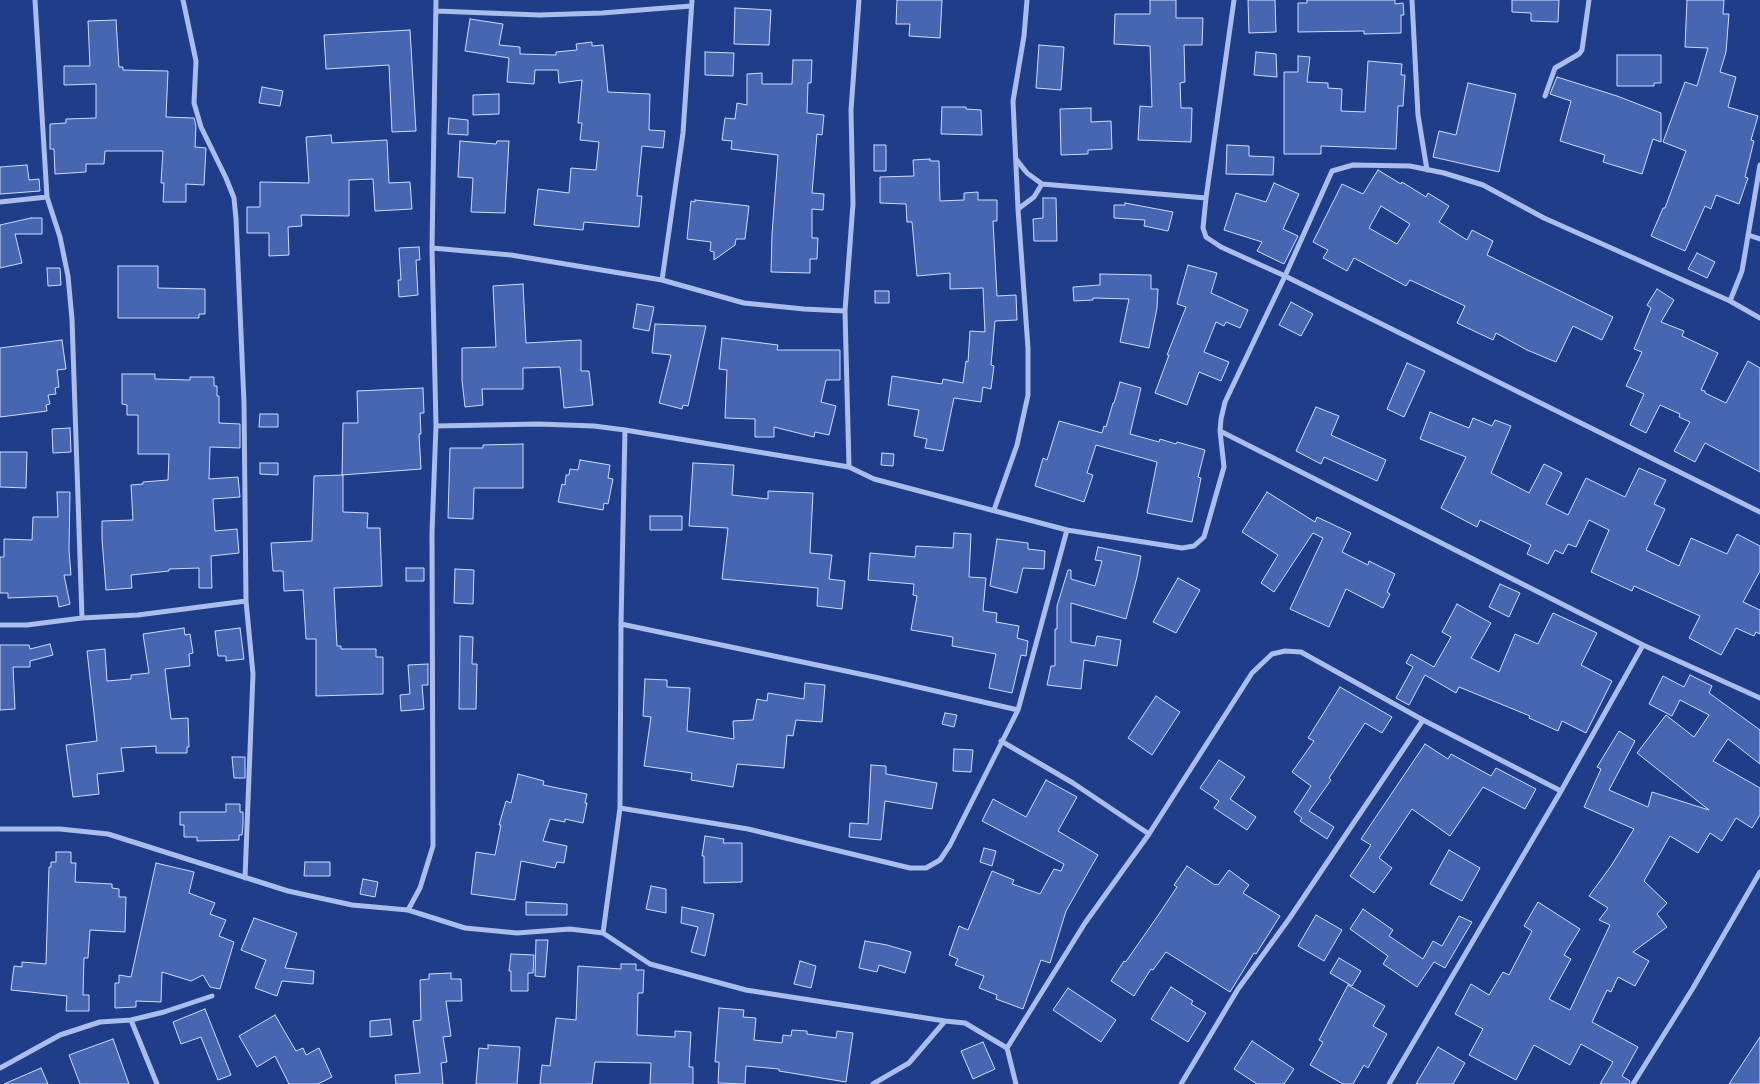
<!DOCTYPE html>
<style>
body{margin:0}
canvas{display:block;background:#1f3d89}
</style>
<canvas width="1760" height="1084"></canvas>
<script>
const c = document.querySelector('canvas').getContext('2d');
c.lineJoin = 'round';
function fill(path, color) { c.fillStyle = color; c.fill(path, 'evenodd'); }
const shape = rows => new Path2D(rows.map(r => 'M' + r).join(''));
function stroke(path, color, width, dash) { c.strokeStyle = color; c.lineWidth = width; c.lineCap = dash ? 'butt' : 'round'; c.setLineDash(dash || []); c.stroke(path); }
const building = shape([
 [897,0,942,0,940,38,909,36,910,24,896,24,897,0],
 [1150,0,1176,0,1176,18,1203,18,1202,45,1184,45,1185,82,1180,83,1181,108,1192,108,1191,142,1138,140,1140,106,1152,107,1150,46,1114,44,1115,14,1150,14,1150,0],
 [1248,0,1275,0,1276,32,1249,33,1248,0],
 [1307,0,1395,0,1395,4,1403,3,1404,15,1401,15,1401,33,1364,34,1364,31,1298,32,1298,3,1307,3,1307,0],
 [1512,0,1559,0,1558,22,1531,21,1531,13,1512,12,1512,0],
 [1687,0,1724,0,1723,14,1729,14,1726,52,1720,72,1736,77,1728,107,1758,116,1751,140,1754,141,1745,177,1748,178,1739,204,1716,195,1711,209,1705,206,1685,251,1651,236,1663,208,1665,208,1686,151,1663,142,1685,82,1697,86,1708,48,1685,47,1687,0],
 [735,8,771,10,769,45,734,44,735,8],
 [470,19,503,24,499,45,520,47,520,54,556,55,556,52,577,50,576,44,592,42,592,46,603,45,608,92,650,94,649,130,665,131,663,148,642,146,637,196,642,196,639,227,584,222,583,230,534,225,538,189,569,193,571,168,596,170,599,142,580,140,582,123,578,123,582,80,559,83,558,70,535,70,534,84,507,82,509,58,465,51,470,19],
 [116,20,119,67,123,67,123,70,168,71,166,117,194,118,196,126,195,147,206,148,204,185,186,184,186,202,163,202,164,183,161,183,163,151,105,151,104,164,86,164,86,172,55,174,54,149,50,149,50,124,66,123,66,119,96,118,96,84,64,85,64,66,90,66,88,21,116,20],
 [410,30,416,131,392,132,389,65,326,69,324,35,410,30],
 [1039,45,1064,47,1061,90,1036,88,1039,45],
 [705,52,734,53,733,76,705,75,705,52],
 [1256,52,1276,54,1277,77,1254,75,1256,52],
 [1617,55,1661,55,1661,83,1654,83,1654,86,1617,86,1617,55],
 [1298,56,1310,57,1307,82,1328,83,1328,88,1342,89,1341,111,1365,112,1368,61,1402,64,1401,75,1405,75,1403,106,1398,106,1396,149,1321,146,1321,154,1284,154,1284,72,1298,72,1298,56],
 [793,60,812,60,811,83,808,83,807,113,824,115,822,135,817,134,812,193,824,194,823,210,812,209,812,238,818,238,817,259,810,259,810,273,771,272,772,234,778,155,731,149,732,141,722,140,725,118,735,119,737,103,747,105,747,74,762,73,762,84,792,84,793,60],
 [1557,77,1617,96,1661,113,1661,142,1653,139,1642,174,1603,162,1605,155,1560,141,1571,101,1550,94,1557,77],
 [1468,83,1516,94,1499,172,1433,157,1439,131,1456,135,1468,83],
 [262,87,283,91,280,106,259,103,262,87],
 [499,94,499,114,473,115,473,95,499,94],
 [942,107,966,107,966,109,981,110,982,135,941,134,942,107],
 [1091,108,1091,122,1111,121,1112,149,1088,150,1088,154,1061,155,1060,109,1091,108],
 [449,118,468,120,468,135,448,134,449,118],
 [331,135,332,143,387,140,389,183,410,182,412,209,375,211,373,179,349,180,349,216,301,215,302,226,288,227,289,255,269,256,269,233,247,233,247,207,260,207,260,182,309,183,306,137,331,135],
 [460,141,496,144,497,141,509,141,505,213,471,212,473,178,458,177,460,141],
 [874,145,886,145,886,171,874,171,874,145],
 [1227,145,1249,146,1249,156,1274,157,1273,175,1226,174,1227,145],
 [930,159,930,161,939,161,940,201,964,200,964,193,978,192,978,200,997,200,997,221,993,221,997,296,1016,295,1017,320,995,321,991,365,994,366,991,389,983,387,981,402,954,398,943,451,925,448,927,439,914,436,919,410,888,405,892,376,942,384,943,379,963,383,966,361,968,362,970,331,985,332,983,288,950,289,950,273,917,276,912,222,907,222,906,204,880,203,880,177,914,176,913,160,930,159],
 [27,165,29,180,39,179,40,191,0,194,0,167,27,165],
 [1378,170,1401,184,1402,182,1426,197,1428,193,1449,206,1439,222,1467,240,1472,230,1493,241,1487,255,1613,317,1602,340,1573,326,1556,362,1527,350,1496,333,1493,340,1457,323,1465,306,1410,280,1406,286,1354,258,1347,271,1323,258,1328,250,1313,242,1342,184,1363,194,1378,170],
 [1381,206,1410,224,1397,244,1369,228,1381,206],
 [1274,183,1299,194,1283,229,1298,236,1284,264,1257,251,1262,242,1224,230,1236,193,1266,202,1274,183],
 [1043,198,1056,198,1057,241,1034,241,1033,219,1043,218,1043,198],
 [695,200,749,206,745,239,736,239,735,245,714,260,714,252,710,251,711,242,687,239,691,201,695,202,695,200],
 [1125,203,1173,212,1168,231,1144,226,1145,220,1114,218,1114,205,1125,205,1125,203],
 [31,218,42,218,42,234,15,234,22,263,0,268,0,225,31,218],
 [419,247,420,260,416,260,418,295,399,297,398,280,401,280,399,248,419,247],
 [1697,253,1715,262,1707,278,1688,269,1697,253],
 [1188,265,1217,273,1211,293,1248,310,1240,328,1226,322,1224,326,1216,322,1204,352,1229,362,1221,381,1199,372,1187,405,1155,393,1169,355,1167,355,1186,307,1177,304,1188,265],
 [118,266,158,266,158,288,205,289,205,314,199,314,199,318,118,318,118,266],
 [47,268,60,268,61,285,48,286,47,268],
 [1100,274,1151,275,1151,289,1158,289,1157,308,1149,348,1120,342,1129,299,1093,298,1093,300,1074,301,1073,287,1100,285,1100,274],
 [523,284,526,343,581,340,581,371,589,371,593,405,564,408,560,367,523,368,523,389,482,389,483,405,465,407,462,380,462,348,496,347,493,286,523,284],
 [1657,289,1674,300,1661,322,1684,331,1682,336,1718,353,1701,390,1705,391,1705,393,1726,403,1748,361,1760,368,1760,472,1705,443,1695,462,1674,451,1690,422,1679,417,1680,414,1660,405,1646,433,1630,425,1644,394,1626,386,1642,352,1634,349,1651,308,1647,305,1657,289],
 [875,291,889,291,889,303,875,303,875,291],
 [1291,302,1313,314,1301,336,1279,325,1291,302],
 [637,304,654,307,649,331,633,328,637,304],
 [655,324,706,326,688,406,683,405,682,409,659,403,671,355,652,353,655,324],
 [722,338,778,345,777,350,840,350,840,380,826,380,821,402,836,406,829,435,815,432,814,437,774,427,774,437,755,437,755,419,725,418,727,370,719,369,722,338],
 [62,340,66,369,57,370,59,387,55,388,56,394,48,395,50,404,46,405,47,411,0,417,0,348,62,340],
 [1407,363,1425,371,1404,417,1387,409,1407,363],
 [122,374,155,374,155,379,190,380,190,377,214,377,214,386,217,386,217,396,219,396,219,423,240,424,240,448,210,447,209,479,238,477,240,497,213,499,215,531,237,529,239,553,211,556,212,588,199,588,199,568,169,569,169,571,131,575,132,588,106,590,102,539,102,521,133,520,131,485,143,484,143,482,168,480,169,454,138,454,138,415,127,415,127,405,122,404,122,374],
 [1120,382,1141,388,1130,434,1159,442,1160,439,1176,444,1177,442,1205,450,1198,477,1201,478,1192,522,1147,513,1157,462,1096,445,1087,473,1093,475,1084,502,1035,486,1043,458,1047,460,1059,421,1102,433,1104,426,1106,427,1113,403,1114,403,1120,382],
 [423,388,424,413,420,413,421,434,419,434,421,469,342,475,343,423,358,423,357,391,423,388],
 [1316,407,1339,416,1331,435,1386,460,1377,481,1324,457,1321,464,1296,451,1316,407],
 [1430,412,1469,428,1473,418,1492,426,1495,420,1511,426,1491,473,1529,493,1544,464,1562,473,1546,504,1568,515,1586,478,1625,497,1639,468,1666,480,1654,504,1665,509,1646,550,1679,566,1691,538,1727,554,1737,534,1760,546,1760,571,1743,602,1760,610,1760,634,1756,632,1754,636,1736,628,1721,655,1689,638,1700,616,1634,586,1632,591,1591,572,1609,530,1589,520,1576,547,1568,544,1563,554,1555,550,1548,564,1527,554,1531,545,1480,520,1477,527,1441,508,1466,457,1420,439,1430,412],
 [260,414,278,414,278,427,259,427,260,414],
 [70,428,71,452,53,453,52,429,70,428],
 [523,444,523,488,474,488,473,519,448,518,450,448,483,448,483,445,523,444],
 [0,452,27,452,26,488,0,487,0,452],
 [882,453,894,454,893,466,881,465,882,453],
 [580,460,610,465,608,478,613,479,608,504,604,503,603,510,558,502,562,484,565,485,566,475,569,475,570,469,578,470,580,460],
 [260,463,278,463,278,475,260,474,260,463],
 [693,463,734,465,732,495,768,499,768,491,813,493,810,553,832,555,829,579,845,581,842,609,817,606,818,588,722,579,728,528,689,526,693,463],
 [343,475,343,512,368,513,367,528,380,528,382,586,334,588,337,646,341,646,341,649,376,649,376,657,383,657,383,694,316,696,316,639,306,639,303,590,284,591,283,571,273,571,271,543,312,541,314,476,343,475],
 [57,492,70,492,69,551,71,575,64,575,70,604,59,607,57,596,8,598,8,593,0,593,0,557,4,557,4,539,32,540,33,517,58,517,57,492],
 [1267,492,1315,522,1317,517,1351,533,1342,552,1368,565,1369,561,1395,574,1387,592,1390,594,1383,608,1346,589,1329,627,1290,609,1323,538,1313,533,1274,592,1261,583,1278,555,1242,532,1267,492],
 [650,516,682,516,682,530,650,530,650,516],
 [954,533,971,534,969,577,986,578,983,611,997,613,996,622,1019,626,1017,638,1028,641,1026,656,1021,655,1012,693,989,688,996,654,952,646,953,637,911,630,917,596,913,595,914,584,868,580,870,553,915,557,916,546,953,548,954,533],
 [997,539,1028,543,1028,549,1045,551,1044,569,1023,568,1017,593,990,586,997,539],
 [1098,547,1141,556,1137,577,1126,619,1071,603,1071,642,1095,646,1097,636,1121,640,1117,666,1084,660,1081,689,1047,685,1051,666,1055,666,1055,629,1057,629,1057,606,1068,570,1071,570,1071,579,1095,586,1102,561,1095,560,1098,547],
 [406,568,424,568,424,581,406,581,406,568],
 [455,569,474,570,473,604,454,603,455,569],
 [1178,578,1200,590,1176,633,1153,622,1178,578],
 [1500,584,1520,593,1509,617,1489,607,1500,584],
 [1457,604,1491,623,1471,658,1499,672,1515,634,1538,644,1553,613,1597,633,1581,665,1612,681,1586,733,1562,721,1558,731,1529,718,1530,716,1459,687,1456,693,1425,675,1409,705,1396,698,1413,667,1406,663,1411,654,1434,667,1451,637,1442,632,1457,604],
 [184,628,185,635,190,634,193,653,189,654,190,666,165,669,171,719,188,718,189,747,187,747,187,753,156,753,156,746,121,748,124,771,97,774,99,794,73,797,66,745,97,741,87,651,105,649,107,681,131,679,131,675,149,673,143,634,184,628],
 [240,628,244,659,226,661,226,656,218,656,215,631,240,628],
 [460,636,473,637,472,664,477,664,476,709,459,709,460,636],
 [50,644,53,655,30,661,30,667,13,667,15,709,0,710,0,645,29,645,30,649,50,644],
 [428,664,428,685,422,685,424,709,401,711,400,695,410,694,408,665,428,664],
 [1690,675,1712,686,1709,693,1760,730,1760,764,1728,739,1713,761,1760,788,1760,815,1752,828,1736,818,1722,841,1710,833,1698,853,1670,836,1644,881,1667,903,1657,914,1667,927,1633,952,1649,961,1635,986,1618,977,1611,992,1607,990,1592,1022,1638,1047,1622,1076,1630,1081,1629,1084,1600,1084,1613,1062,1581,1044,1570,1065,1534,1045,1516,1080,1469,1055,1483,1029,1455,1014,1471,984,1489,995,1503,972,1509,975,1532,931,1524,926,1538,902,1580,929,1564,955,1571,959,1549,999,1570,1010,1610,925,1599,920,1608,908,1589,896,1611,866,1634,829,1584,807,1601,769,1597,767,1619,731,1635,741,1609,790,1648,807,1652,792,1709,810,1637,753,1666,715,1694,737,1709,715,1680,700,1672,716,1649,704,1663,676,1684,687,1690,675],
 [645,679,667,680,667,687,690,688,687,731,734,739,733,721,753,720,757,699,767,701,768,693,804,699,805,683,825,685,822,722,796,720,793,736,787,735,784,768,737,764,733,787,691,780,692,773,644,766,651,717,643,716,645,679],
 [1340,687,1392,717,1382,733,1365,723,1329,778,1331,780,1309,811,1334,827,1327,839,1300,821,1302,818,1294,812,1311,786,1292,772,1314,741,1308,738,1340,687],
 [1156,696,1180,712,1152,755,1128,738,1156,696],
 [945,713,957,715,954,727,942,724,945,713],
 [1425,744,1448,759,1451,754,1491,776,1496,768,1536,789,1525,809,1483,787,1450,836,1412,809,1379,858,1392,868,1374,893,1350,876,1371,845,1361,839,1425,744],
 [954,749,973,750,971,772,953,771,954,749],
 [232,757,245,757,245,778,234,778,232,757],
 [1219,760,1245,777,1230,799,1256,817,1247,830,1214,808,1219,801,1200,788,1219,760],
 [871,765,886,766,886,774,937,783,932,809,885,801,881,840,849,837,850,823,868,824,871,765],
 [518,774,544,781,543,785,587,794,585,803,587,803,583,823,565,819,565,822,550,819,543,841,567,846,564,863,557,862,555,868,521,861,515,900,471,894,476,852,495,855,501,825,499,825,506,801,511,803,518,774],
 [1046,780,1077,797,1058,831,1098,855,1066,911,1050,963,1041,960,1023,1009,996,999,997,995,979,988,984,976,955,965,958,959,949,955,959,926,968,930,992,871,1014,880,1012,884,1040,894,1054,869,1061,871,1064,864,982,821,993,799,1026,817,1046,780],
 [226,804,240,804,240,812,243,812,243,825,242,835,239,835,239,840,197,841,197,837,184,837,184,825,180,825,180,812,226,812,226,804],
 [705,836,724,839,723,843,742,843,742,882,704,883,704,856,702,856,705,836],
 [984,848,996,851,992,866,980,862,984,848],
 [1449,850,1480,868,1462,901,1430,884,1449,850],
 [56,852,71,852,71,863,76,863,75,882,112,884,112,888,119,889,119,897,126,897,125,932,90,930,88,958,84,958,83,995,89,995,89,1011,66,1011,67,996,11,990,14,966,22,967,22,962,46,964,49,867,51,867,51,862,56,862,56,852],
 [305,862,330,862,330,876,304,876,305,862],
 [156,863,194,872,189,893,215,903,210,914,226,920,219,936,234,942,220,989,210,987,203,975,191,981,162,972,161,1002,136,1001,136,1007,115,1008,115,983,119,983,119,975,131,977,156,863],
 [1187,866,1215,885,1216,884,1218,885,1229,870,1249,885,1243,893,1280,916,1256,954,1254,953,1230,992,1166,952,1153,970,1151,969,1134,996,1111,981,1124,961,1125,962,1127,960,1159,914,1177,887,1174,885,1187,866],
 [363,879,378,882,375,897,360,894,363,879],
 [651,886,666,889,666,913,646,909,651,886],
 [526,902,567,904,567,915,526,915,526,902],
 [682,907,714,914,705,956,691,952,698,927,681,923,682,907],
 [1363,909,1393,930,1389,936,1423,959,1433,941,1442,946,1459,916,1472,922,1445,968,1434,962,1417,987,1383,964,1388,956,1350,929,1363,909],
 [1316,915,1342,930,1324,961,1298,946,1316,915],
 [254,918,297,933,285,968,314,971,313,984,282,981,277,996,255,988,266,960,241,950,254,918],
 [536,940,548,940,545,977,535,976,536,940],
 [865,941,887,945,911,952,905,973,879,965,877,972,859,968,865,941],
 [511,954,534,955,533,973,528,973,528,991,511,991,511,971,509,971,511,954],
 [1339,958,1361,971,1352,986,1330,973,1339,958],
 [800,961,816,966,811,988,794,984,800,961],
 [621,964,636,964,636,970,644,970,643,993,638,993,637,1035,675,1037,675,1031,691,1032,689,1067,693,1067,693,1084,650,1084,651,1063,595,1062,592,1084,540,1084,542,1065,550,1066,556,1018,576,1020,578,966,621,969,621,964],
 [451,973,451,979,461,979,462,1001,446,1001,451,1036,443,1037,447,1062,441,1063,443,1084,396,1084,395,1075,420,1073,413,1021,421,1020,420,980,429,979,429,974,451,973],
 [1348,985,1385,1006,1373,1026,1387,1034,1368,1068,1364,1065,1353,1084,1343,1084,1310,1065,1323,1042,1319,1040,1348,985],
 [1171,987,1193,1001,1191,1004,1206,1013,1188,1042,1151,1019,1171,987],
 [1068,988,1116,1020,1101,1042,1053,1010,1068,988],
 [719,1008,744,1010,743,1017,756,1018,754,1040,782,1043,783,1035,791,1036,792,1030,807,1031,807,1034,836,1038,837,1031,853,1033,846,1082,779,1071,779,1069,746,1066,745,1084,718,1083,719,1062,715,1062,719,1008],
 [205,1009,231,1075,218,1080,201,1037,181,1044,173,1022,205,1009],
 [275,1015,296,1051,303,1048,306,1055,319,1048,332,1077,318,1084,289,1084,275,1056,257,1067,239,1036,275,1015],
 [390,1019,392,1035,370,1037,370,1021,390,1019],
 [1760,1037,1760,1084,1729,1084,1760,1037],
 [113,1039,129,1084,80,1084,69,1055,113,1039],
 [1252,1041,1294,1069,1284,1084,1257,1084,1234,1069,1252,1041],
 [983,1042,995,1069,973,1079,961,1051,983,1042],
 [488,1045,520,1047,517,1084,476,1084,479,1048,488,1049,488,1045],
 [1438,1047,1465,1063,1453,1084,1416,1084,1438,1047],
 [41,1068,48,1084,4,1084,41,1068]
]);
const minor = shape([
 [35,0,47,197,60,237,68,276,72,319,82,618],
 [183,0,196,61,194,103,201,127,226,178,234,198,236,219,244,403,246,601,253,674,245,878],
 [1234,0,1206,198,1203,228,1206,237,1221,247,1285,276,1760,512],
 [1412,0,1418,115,1427,170],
 [436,11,539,15,602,13,691,6],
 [1545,96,1555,68,1579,54,1582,50,1589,0],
 [1016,159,1027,173,1042,184,1206,198],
 [0,202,47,197],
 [1018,209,1034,197,1042,184],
 [1748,235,1760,239],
 [432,248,511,255,662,280,744,303,804,309,845,311],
 [662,280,683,133,692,0],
 [1730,301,1742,271,1760,165],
 [436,426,539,424,594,426,625,430,849,467,874,479,1067,530,1182,548,1194,546,1204,537,1224,467,1220,431,1221,419,1225,402,1285,276,1332,171,1353,165,1410,166,1444,173,1483,185,1544,218,1730,301,1760,318],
 [1220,431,1643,645,1760,698],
 [849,467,845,311,853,204,851,110,859,0],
 [994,510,1017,445,1028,395,1028,348,1018,209,1013,101,1024,36,1027,0],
 [621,624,879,678,1018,710],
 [0,625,27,625,82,618,138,615,246,601],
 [1001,741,1073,783,1149,834],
 [620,808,748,829,910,868,926,868,940,860,950,845,1018,710,1067,530],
 [0,829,60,829,108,834,288,891,352,905,408,910,465,928,517,933,570,929,603,933,650,964,746,990,945,1021],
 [408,910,420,888,433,846,432,532,436,426,432,248,436,0],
 [603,933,620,808,621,624,625,430],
 [131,1020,157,1084],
 [1007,1048,1085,923,1149,834,1252,673,1272,654,1285,651,1301,652,1423,720,1561,791],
 [0,1068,60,1035,100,1022,131,1020,164,1012,212,996],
 [873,1084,909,1063,945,1021,965,1023,1007,1048,1016,1084],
 [1181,1084,1238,989,1289,919,1423,720],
 [1389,1084,1561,791,1643,645],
 [1633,1084,1693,988,1760,872]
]);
fill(building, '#4766b2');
stroke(building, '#cfdbf8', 1);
stroke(minor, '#aabdeb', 5);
</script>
